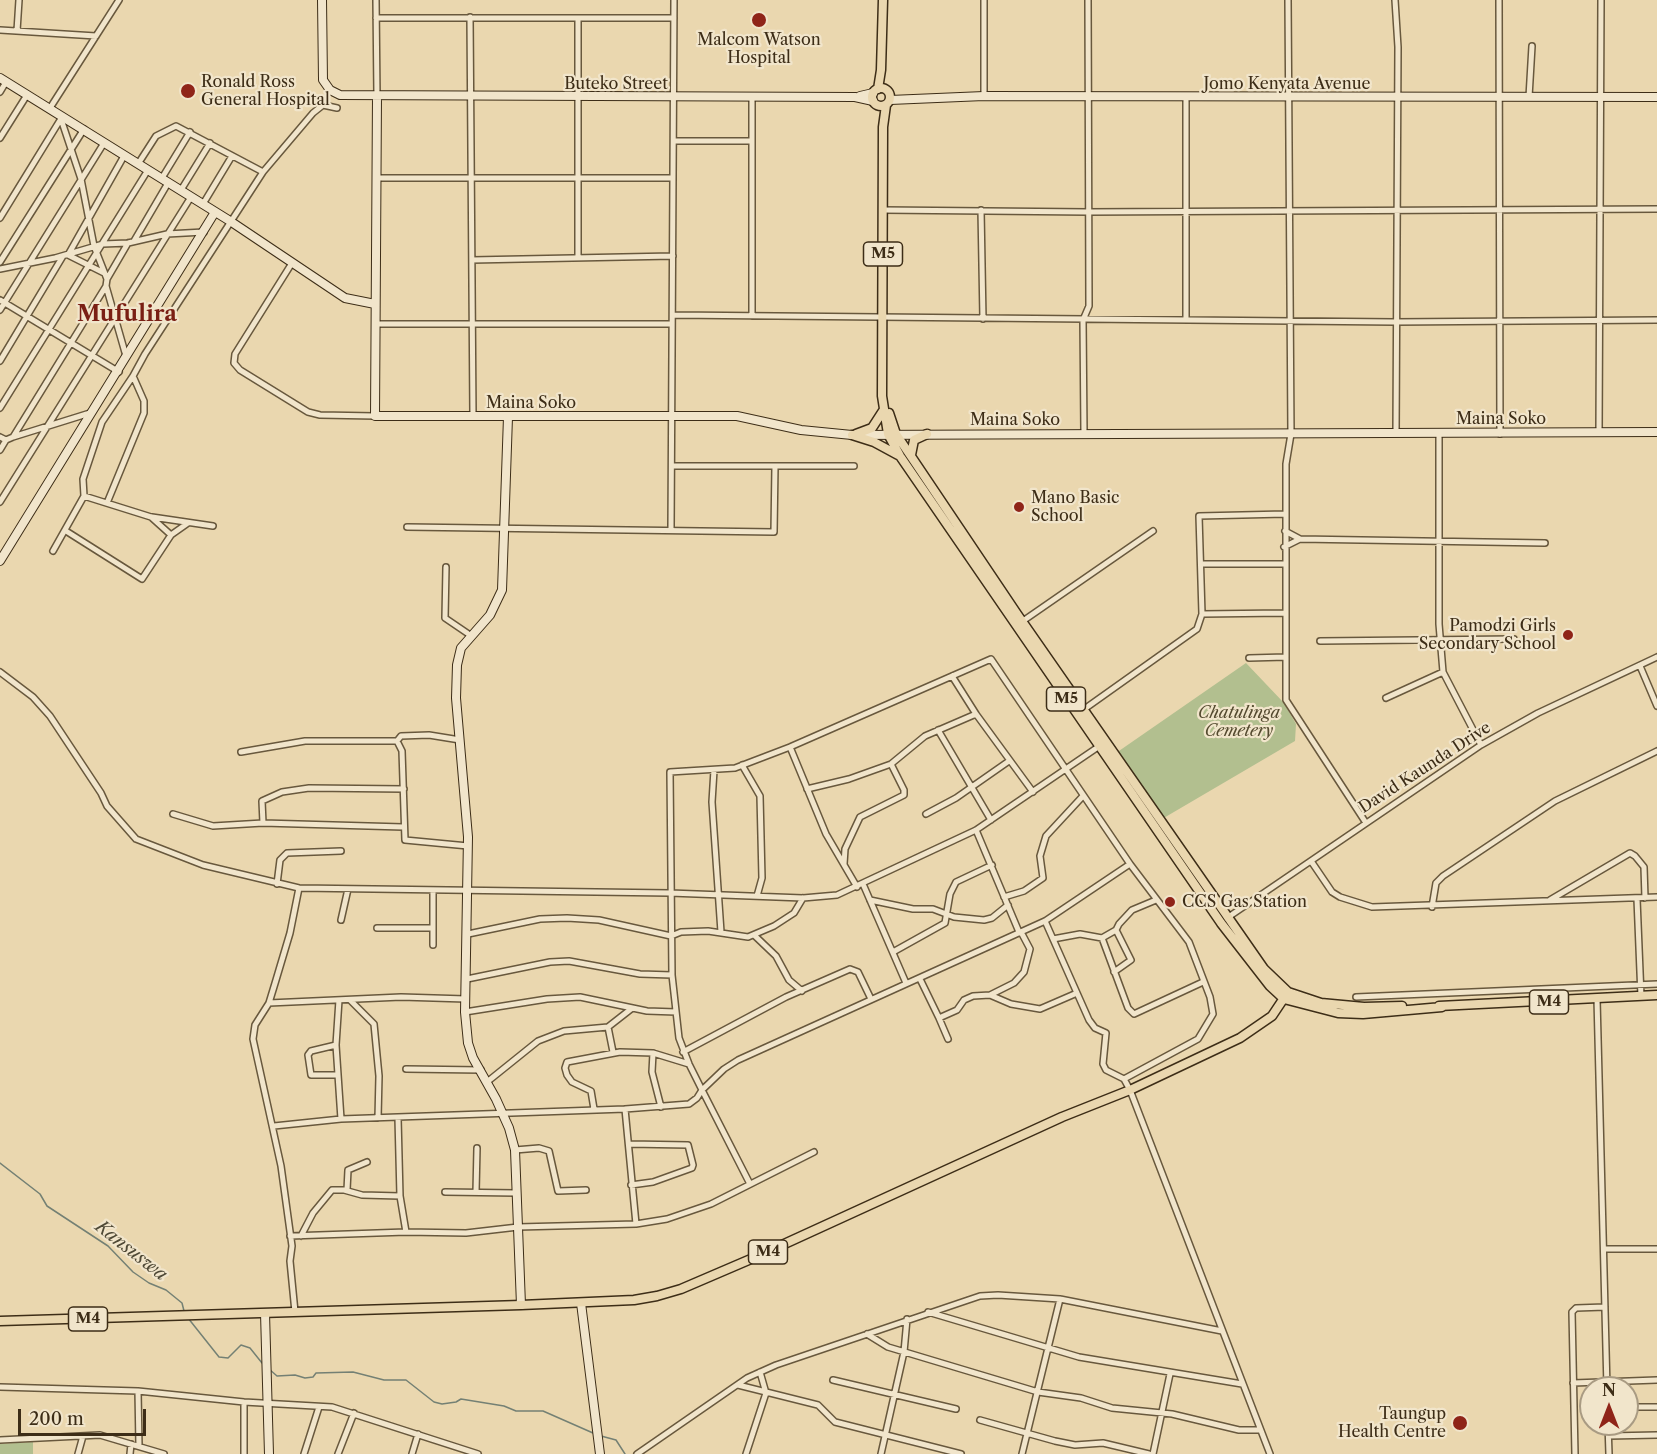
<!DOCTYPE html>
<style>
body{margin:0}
#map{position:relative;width:1657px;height:1454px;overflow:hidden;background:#ead7af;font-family:"Libre Caslon Text",serif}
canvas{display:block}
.north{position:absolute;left:1579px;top:1376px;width:60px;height:60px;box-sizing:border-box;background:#f1e5cb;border:2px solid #a99b83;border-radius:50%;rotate:0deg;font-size:16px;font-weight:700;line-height:24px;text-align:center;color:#3d2d17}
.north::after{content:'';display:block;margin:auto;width:21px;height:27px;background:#8f2418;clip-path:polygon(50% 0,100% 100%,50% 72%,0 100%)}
.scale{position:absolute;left:18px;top:1409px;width:128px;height:27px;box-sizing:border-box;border:3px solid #3d2d17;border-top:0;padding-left:8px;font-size:18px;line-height:21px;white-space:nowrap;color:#3d2d17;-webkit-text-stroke:4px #f1e5cb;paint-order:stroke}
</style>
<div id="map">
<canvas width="1657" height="1454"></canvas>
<div class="north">N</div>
<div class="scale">200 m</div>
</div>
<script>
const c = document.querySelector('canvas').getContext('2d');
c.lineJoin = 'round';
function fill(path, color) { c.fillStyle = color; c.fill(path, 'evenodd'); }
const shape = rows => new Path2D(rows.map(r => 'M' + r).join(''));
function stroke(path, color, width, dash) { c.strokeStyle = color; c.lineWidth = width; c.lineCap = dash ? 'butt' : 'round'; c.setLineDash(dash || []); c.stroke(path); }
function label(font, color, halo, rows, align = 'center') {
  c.font = font + ' "Libre Caslon Text",serif'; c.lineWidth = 4.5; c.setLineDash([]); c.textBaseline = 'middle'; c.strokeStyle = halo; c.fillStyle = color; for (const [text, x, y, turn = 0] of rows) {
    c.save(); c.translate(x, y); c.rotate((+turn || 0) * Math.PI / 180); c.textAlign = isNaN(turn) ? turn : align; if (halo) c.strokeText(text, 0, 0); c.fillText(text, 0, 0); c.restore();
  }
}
const green = shape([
 [1246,663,1284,703,1296,724,1295,741,1162,819,1116,753],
 [33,1442,33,1454,0,1454,0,1444]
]);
const stream = shape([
 [0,1163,40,1194,47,1206,108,1246,133,1272,149,1283,166,1290,182,1303,184,1311],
 [188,1318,219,1357,228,1358,241,1345,250,1348,262,1363],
 [269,1369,277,1376,295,1375,305,1378,313,1377,316,1373,353,1372,384,1380,406,1380,434,1402,442,1404,456,1402,461,1399,504,1406,516,1411,543,1411,593,1433],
 [601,1436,616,1440,625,1454]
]);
const street = shape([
 [376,0,377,96],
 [984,0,984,96],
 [1288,0,1291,434,1286,464,1286,700,1366,823],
 [1395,0,1398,47,1396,433],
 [1499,0,1500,434],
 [470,17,473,416],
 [376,18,674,18],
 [0,30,96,36],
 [17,31,19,0],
 [0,92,6,82],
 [752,97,752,316],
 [1529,97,1532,46],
 [50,108,119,0],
 [61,119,81,179,94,246,107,279,106,286,126,356],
 [0,138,27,95],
 [674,141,752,141],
 [138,164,156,136,176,126,263,172],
 [162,178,190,132],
 [377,178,673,178],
 [181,190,210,143],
 [203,204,232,156],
 [883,210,1088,212,1657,209],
 [981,210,983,319],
 [0,218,62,117],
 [134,241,168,183],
 [68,255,124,156],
 [68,255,104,273],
 [578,258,578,19],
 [472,260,673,256],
 [0,262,84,129],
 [292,263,235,354,234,363,240,370,308,412,320,415,375,416],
 [0,269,55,258,103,244,128,243,167,234,204,232],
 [107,279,128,243],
 [0,300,119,372],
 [0,310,104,143],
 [673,315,1395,322,1657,320],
 [1186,320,1186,97],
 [376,324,672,324],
 [0,361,63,256],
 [133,376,102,422,83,479,84,496,151,517,171,535],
 [0,408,148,170],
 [1599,432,1601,0],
 [1084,433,1083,320,1089,306,1088,0],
 [1439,433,1439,624,1443,672,1481,745],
 [0,437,6,440,0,450],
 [13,437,90,413],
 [6,440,13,437,106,286],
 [672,466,854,466],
 [0,502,191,197],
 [107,503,144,413,144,401,133,376,145,354,263,172,313,113,323,105,337,108],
 [152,517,213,526],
 [407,527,774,532,775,466],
 [671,528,674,0],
 [66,531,142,579,171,535,188,523],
 [1285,531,1300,539],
 [1284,547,1300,539,1545,543],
 [53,551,84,496],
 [1201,564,1285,564],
 [446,567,445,618,470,635],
 [1202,614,1284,613],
 [1020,623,1153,531],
 [1320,641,1514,639],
 [1249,658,1286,657],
 [1640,666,1657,706],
 [0,672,33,697,50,716,101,793,107,806,136,839,203,865,299,888,670,893,803,898,837,895,976,830,1101,745],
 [1386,698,1443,672],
 [1083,710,1197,629,1202,614,1199,516,1285,514],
 [976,714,1033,792],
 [938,730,991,820],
 [397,741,401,736,429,735,460,740],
 [790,747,826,834,857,887],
 [241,752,305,741,397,741,402,751,405,840,468,846],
 [742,765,760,796,762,878,757,896],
 [714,770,712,802,721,932],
 [807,789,849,779,891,764,925,736,976,714,952,676],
 [173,814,213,826,263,823,403,827],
 [926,814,956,798,1009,761],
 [263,823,262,801,282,792,309,788,404,789],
 [976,830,1019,932],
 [1311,861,1332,892,1340,897,1372,907,1657,897],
 [844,864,845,849,860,817,904,795,904,790,891,764],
 [277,884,280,860,287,853,341,851],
 [863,884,906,983],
 [433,891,433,945],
 [1004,897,1024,891,1043,878,1040,856,1046,836,1083,796],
 [1637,899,1641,996],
 [870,900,913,909,933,909,954,917,984,920,992,918,1008,905],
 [1550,900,1630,853,1635,856,1644,867,1645,898],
 [1432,907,1436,883,1443,876,1555,801,1657,751],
 [1227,918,1481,745,1538,713,1657,657],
 [341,920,348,889],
 [1045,921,1089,1020,1095,1028,1106,1033,1103,1064,1106,1070,1124,1079,1130,1090,1270,1454],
 [377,928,433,928],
 [468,934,540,919,567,918,599,920,671,936,681,932,708,931,748,937,774,926,794,913,803,898],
 [754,935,776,956,789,980,802,991],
 [1102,938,1128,1008,1134,1014,1203,982],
 [1053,939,1080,934,1102,938,1116,930],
 [893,952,945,923,950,894,956,882,992,865],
 [1114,972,1131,960,1116,930,1119,924,1132,910,1156,900],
 [467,979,550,962,569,961,640,974,672,975],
 [920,979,939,1018,957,1010,964,1000,973,996,990,995,1011,1004,1040,1009,1077,993],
 [990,995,1014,983,1024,972,1030,949,1021,932],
 [1356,997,1657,984],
 [1597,999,1607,1388],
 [339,1000,336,1045,341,1119],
 [350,1000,374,1024,379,1076,378,1118],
 [269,1003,401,997,466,999],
 [465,1012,547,999,580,997,647,1011,676,1012],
 [939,1018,948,1039],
 [608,1027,613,1052],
 [336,1045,311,1051,308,1055,311,1075,337,1075],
 [683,1052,786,997,850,969,858,972,871,999],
 [653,1053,652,1072,661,1107],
 [406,1069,481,1070],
 [1124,1079,1198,1039,1213,1014,1210,997,1189,942,1130,864],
 [487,1082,538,1041,564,1031,608,1027,631,1009],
 [594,1109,591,1091,572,1082,567,1075,565,1068,567,1062,620,1052,653,1053,689,1064],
 [398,1118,400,1196,406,1232],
 [274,1126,341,1119,625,1109,689,1104,697,1098,702,1090,724,1069,738,1060,1045,921,1130,864,991,659,790,747,735,768,670,772,672,975,679,1038,689,1064,702,1090,750,1184],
 [629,1144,688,1145,693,1165,692,1168,653,1182,631,1185],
 [515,1150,539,1148,549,1151,558,1191,586,1190],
 [347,1190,348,1170,367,1162],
 [445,1192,516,1193],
 [476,1192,477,1148],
 [636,1224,667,1219,711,1204,814,1152],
 [290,1236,406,1232,466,1233,518,1227,636,1224,625,1109],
 [301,1236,313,1213,332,1190,344,1190,362,1195,400,1196],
 [1604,1249,1657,1249],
 [295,1312,290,1261,292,1246,281,1166,253,1039,255,1025,269,1003,276,980,290,933,299,888],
 [928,1312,1079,1357,1242,1384],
 [867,1334,888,1347,1038,1392,1081,1398,1112,1408,1172,1414,1239,1430,1260,1430],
 [833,1380,956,1409],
 [1573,1383,1657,1380],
 [738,1385,818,1405,835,1422,961,1454],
 [0,1387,138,1391,244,1402,332,1407,478,1454],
 [138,1391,139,1446],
 [1627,1407,1657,1407],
 [980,1420,1055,1441,1075,1445,1103,1443,1149,1454],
 [1608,1424,1609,1454],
 [1609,1436,1657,1435],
 [0,1440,100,1435,164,1454],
 [78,1454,83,1436],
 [130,1454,131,1444],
 [244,1454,244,1402],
 [304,1454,319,1407],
 [338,1454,354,1413],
 [412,1454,418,1434],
 [637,1454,747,1378,776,1365,980,1296,998,1295,1060,1299,1222,1331],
 [746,1454,766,1393,760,1372],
 [881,1454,904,1352,907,1319],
 [1022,1454,1060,1299],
 [1153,1454,1170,1374],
 [1575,1454,1572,1312,1576,1308,1605,1307]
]);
const secondary = shape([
 [322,0,323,80,330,90,340,95,855,97,873,101],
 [0,78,230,221,345,298,375,304],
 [377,96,375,416,737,416,801,430,852,435,1657,432],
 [860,96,873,93],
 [890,100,984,96,1657,97],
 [508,417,502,590,490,615,461,648,457,665,456,698,468,837,465,1012,468,1043,473,1058,496,1099,509,1128,515,1150,521,1305],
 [0,561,215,212],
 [581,1303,600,1454],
 [265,1313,269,1454]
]);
const primary = shape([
 '872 97a9 9 0 1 1 18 0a9 9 0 1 1-18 0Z',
 [878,89,881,70,883,0],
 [886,105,883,127,882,396,888,434,900,456,1221,923,1270,986,1284,999,1338,1013,1363,1014,1442,1007],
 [889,413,896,434,1017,614,1264,969,1288,992,1321,1003,1364,1007,1402,1006],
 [856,434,872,428,883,411],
 [852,435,874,442,898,455],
 [911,455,914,440,927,434],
 [1439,1006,1657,995],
 [0,1321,521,1305,634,1300,657,1296,681,1289,758,1256,1062,1117,1130,1090,1240,1038,1272,1016,1288,992]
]);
const markers = [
 [759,20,8,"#8f2418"],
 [188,91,8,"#8f2418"],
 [1019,507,6,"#8f2418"],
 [1568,635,6,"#8f2418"],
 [1170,902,6,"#8f2418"],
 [1460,1423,8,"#8f2418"]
];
const shields = [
 [883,254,39],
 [1066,699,39],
 [1549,1002,39],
 [768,1252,39],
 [88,1319,39]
];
const shieldNames = [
 ["M5",883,254],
 ["M5",1066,699],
 ["M4",1549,1002],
 ["M4",768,1252],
 ["M4",88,1319]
];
const poiNames = [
 ["Malcom Watson",759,40,"center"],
 ["Hospital",759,58,"center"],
 ["Ronald Ross",201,82],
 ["General Hospital",201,100],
 ["Mano Basic",1031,498],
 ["School",1031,516],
 ["Pamodzi Girls",1556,626,"right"],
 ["Secondary School",1556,644,"right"],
 ["CCS Gas Station",1182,902],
 ["Taungup",1446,1414,"right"],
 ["Health Centre",1446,1432,"right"]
];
const streetNames = [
 ["Buteko Street",616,84],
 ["Jomo Kenyata Avenue",1287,84],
 ["Maina Soko",531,403],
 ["Maina Soko",1501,419],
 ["Maina Soko",1015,420],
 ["David Kaunda Drive",1425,768,-33]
];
const parkNames = [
 ["Chatulinga",1239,713],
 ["Cemetery",1239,731]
];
const waterNames = [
 ["Kansuswa",131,1251,38]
];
const districtNames = [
 ["Mufulira",127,315]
];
fill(green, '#b2bf8f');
stroke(stream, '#748074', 1.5);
stroke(street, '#68583d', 8);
stroke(secondary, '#3d2d17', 10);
stroke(primary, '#3d2d17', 11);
stroke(street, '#f1e5cb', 5);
stroke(secondary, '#f1e5cb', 8);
stroke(primary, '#ead7af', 8);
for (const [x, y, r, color] of markers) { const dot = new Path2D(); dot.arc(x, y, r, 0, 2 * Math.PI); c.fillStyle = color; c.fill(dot); stroke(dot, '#f1e5cb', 2); }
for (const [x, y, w] of shields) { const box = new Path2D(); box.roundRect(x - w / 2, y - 12, w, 24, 4.5); c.fillStyle = '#f1e5cb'; c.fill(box); stroke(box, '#3d2d17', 1.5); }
label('bold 15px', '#3d2d17', null, shieldNames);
label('16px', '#3d2d17', '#f1e5cb', poiNames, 'left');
label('16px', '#3d2d17', '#f1e5cb', streetNames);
label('italic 16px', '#544a2f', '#f1e5cb', parkNames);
label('italic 18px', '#4f4936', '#f1e5cb', waterNames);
label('bold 22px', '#7a1f14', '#f1e5cb', districtNames);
</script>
